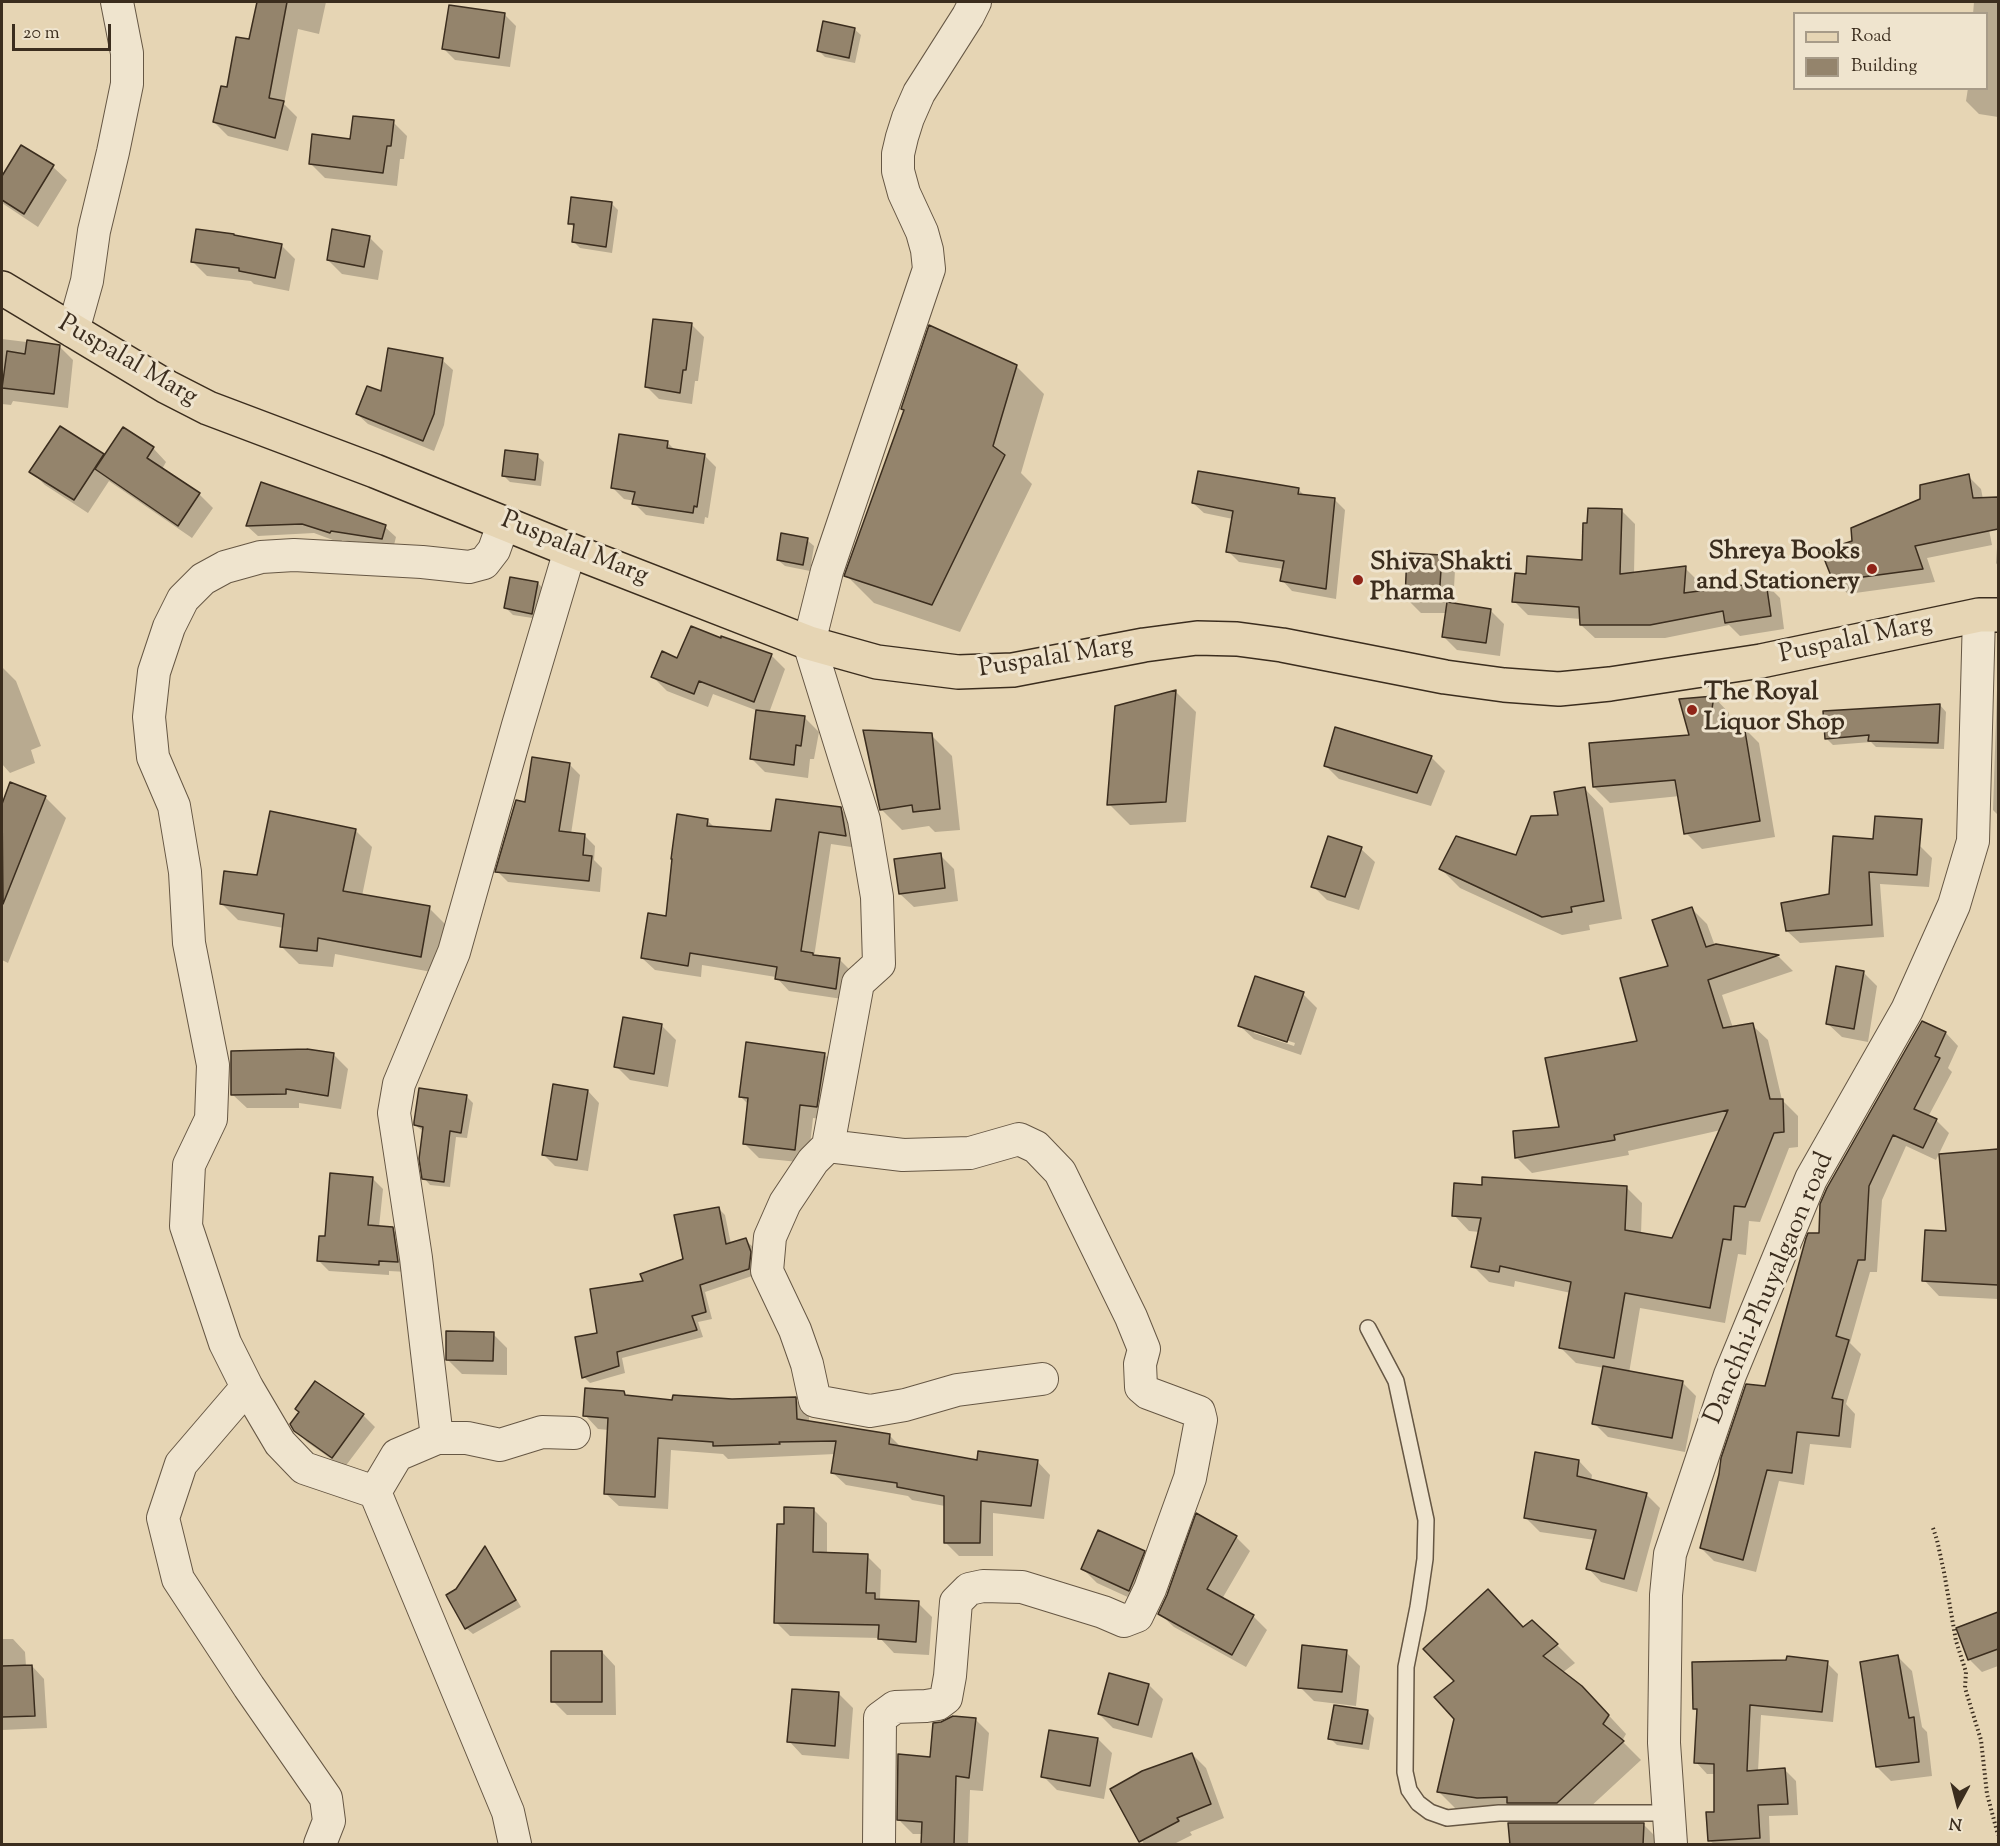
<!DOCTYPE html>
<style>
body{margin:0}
#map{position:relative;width:2000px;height:1846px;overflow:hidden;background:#e6d5b4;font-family:"Sorts Mill Goudy",serif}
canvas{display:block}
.frame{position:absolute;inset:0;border:3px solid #3b2d1e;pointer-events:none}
.legend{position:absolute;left:1793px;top:12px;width:195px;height:78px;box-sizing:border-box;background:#efe4ce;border:2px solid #a79b88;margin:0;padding:8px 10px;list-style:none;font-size:18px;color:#3b2d1e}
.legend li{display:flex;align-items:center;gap:12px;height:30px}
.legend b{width:30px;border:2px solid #a79b88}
.north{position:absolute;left:1928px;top:1774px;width:60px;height:60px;-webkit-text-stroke:4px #efe4ce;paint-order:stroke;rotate:187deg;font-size:16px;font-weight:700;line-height:24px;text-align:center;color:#3b2d1e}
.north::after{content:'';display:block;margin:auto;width:21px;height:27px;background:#3b2d1e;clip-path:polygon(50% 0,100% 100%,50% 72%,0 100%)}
.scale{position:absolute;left:12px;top:24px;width:99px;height:27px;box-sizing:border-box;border:3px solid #3b2d1e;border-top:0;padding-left:8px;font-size:18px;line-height:21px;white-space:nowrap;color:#3b2d1e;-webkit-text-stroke:4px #efe4ce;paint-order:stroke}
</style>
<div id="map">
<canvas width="2000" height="1846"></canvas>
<div class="frame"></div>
<ul class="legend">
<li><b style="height:8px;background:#e6d5b4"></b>Road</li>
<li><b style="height:16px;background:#94846c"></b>Building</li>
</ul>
<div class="north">N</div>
<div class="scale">20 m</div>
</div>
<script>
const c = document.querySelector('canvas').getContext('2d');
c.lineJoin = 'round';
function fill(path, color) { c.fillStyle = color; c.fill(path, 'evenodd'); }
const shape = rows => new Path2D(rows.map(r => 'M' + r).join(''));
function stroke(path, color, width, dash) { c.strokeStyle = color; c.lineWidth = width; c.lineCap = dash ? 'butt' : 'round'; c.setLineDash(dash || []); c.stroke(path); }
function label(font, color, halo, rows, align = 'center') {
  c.font = font + ' "Sorts Mill Goudy",serif'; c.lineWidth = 6; c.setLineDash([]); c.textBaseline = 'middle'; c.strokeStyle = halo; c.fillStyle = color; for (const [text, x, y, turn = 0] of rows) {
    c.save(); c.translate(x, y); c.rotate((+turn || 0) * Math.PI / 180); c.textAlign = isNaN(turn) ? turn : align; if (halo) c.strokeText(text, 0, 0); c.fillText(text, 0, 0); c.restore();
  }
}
const shadow = shape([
 [258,2,326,2,319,34,298,29,284,104,297,117,288,151,228,136,214,122,250,41],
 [1974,2,1998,2,1998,117,1979,114,1966,101,1968,88,1986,88,1986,14,1973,14],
 [505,15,516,26,510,67,455,60,444,49],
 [854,29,861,35,855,63,825,57,818,50],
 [393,122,407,136,404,159,400,159,397,186,325,178,311,164,352,140],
 [21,147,53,167,67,180,38,227,2,203,2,179],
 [611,203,618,210,612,253,580,248,574,242,575,229,570,223],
 [369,237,383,251,378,280,342,274,328,260],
 [281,245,295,259,289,291,254,284,251,281,207,276,193,262],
 [692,325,704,337,698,381,695,381,692,404,659,399,647,387],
 [2,339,59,346,73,360,68,408,13,401,11,405,2,404],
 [442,360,453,370,444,425,434,451,368,424,357,414,382,393],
 [1016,366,1044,394,1021,473,1032,484,960,632,874,603,846,575,906,412],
 [667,442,676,451,704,455,716,467,708,518,705,517,704,524,646,515,634,503,635,501,624,499,613,488],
 [153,448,166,462,162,469,199,494,213,508,192,538,109,481,88,513,45,485,31,471,103,456,105,457],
 [537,456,544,462,541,486,510,482,503,475],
 [1968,476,1981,489,1992,545,1927,558,1935,582,1848,594,1835,581,1854,542,1921,500],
 [262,484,385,527,396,537,393,549,342,540,341,543,314,533,258,536,247,526],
 [1298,489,1305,496,1334,499,1345,510,1336,599,1292,591,1282,580,1284,569,1239,562,1228,551,1233,519,1204,513,1193,503],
 [1621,510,1635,524,1634,574,1685,568,1699,582,1698,593,1766,584,1780,598,1784,629,1740,636,1729,625,1665,638,1595,638,1581,625,1581,619,1528,615,1514,601,1527,575,1583,562],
 [1998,532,1998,566,1996,563],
 [807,540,814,546,810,571,785,566,778,560],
 [1442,556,1455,570,1453,605,1490,610,1504,624,1500,656,1457,650,1443,636,1447,613,1421,613,1407,599],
 [538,583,544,590,539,619,513,615,506,608],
 [722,640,771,655,785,669,769,713,805,718,819,732,814,759,810,759,808,778,765,772,751,758,758,711,713,694,708,707,667,691,653,677,678,660],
 [1998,660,1998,815,1993,810],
 [2,667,16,681,41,746,31,750,35,763,10,773,2,764],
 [1175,691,1196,712,1186,822,1130,825,1109,804],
 [1714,697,1729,713,1727,728,1743,727,1759,743,1775,837,1702,849,1686,833,1680,796,1610,803,1594,787,1691,736],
 [1940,705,1946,712,1944,749,1876,747,1871,742,1833,745,1826,738],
 [931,735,952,756,960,830,935,832,929,826,902,830,881,809],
 [1431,757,1445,771,1431,806,1339,779,1325,765],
 [569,764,580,775,571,834,584,835,595,846,594,860,602,868,600,892,508,882,497,871,526,803],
 [11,784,45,797,66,818,8,963,2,960,2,808],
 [1585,789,1603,808,1622,919,1589,925,1590,930,1562,935,1460,888,1441,869,1517,857,1560,817],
 [841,809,853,822,858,848,831,844,814,957,839,959,852,972,849,1000,789,991,776,977,702,965,701,977,655,970,642,958,667,917,707,820,715,828,772,833],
 [355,830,372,847,362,896,429,908,446,925,437,973,335,954,333,967,299,964,282,947,284,928,238,920,221,903,258,877],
 [1834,837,1919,845,1932,858,1929,887,1880,884,1884,937,1800,943,1787,931,1830,895],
 [1361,849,1375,862,1359,910,1327,900,1313,886],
 [940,855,954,869,958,901,914,907,900,894],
 [1692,909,1707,924,1715,946,1779,957,1793,971,1722,995,1733,1028,1752,1025,1768,1040,1782,1100,1798,1116,1798,1147,1789,1148,1760,1222,1749,1221,1746,1255,1738,1254,1725,1323,1640,1308,1629,1373,1682,1382,1696,1396,1685,1452,1608,1437,1594,1423,1604,1368,1576,1363,1561,1348,1571,1293,1515,1281,1514,1287,1489,1282,1473,1266,1480,1232,1469,1231,1454,1215,1484,1186,1627,1188,1642,1203,1641,1235,1673,1240,1721,1130,1628,1151,1629,1155,1532,1173,1517,1158,1561,1129,1639,1042],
 [1863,972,1877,986,1868,1042,1842,1037,1828,1024],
 [1303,994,1317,1008,1301,1055,1254,1039,1240,1026],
 [1254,1030,1295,1043,1294,1046,1254,1033],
 [1922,1023,1946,1033,1958,1046,1948,1068,1952,1072,1928,1117,1936,1120,1949,1133,1936,1160,1906,1146,1882,1200,1877,1272,1870,1272,1850,1343,1861,1354,1846,1404,1855,1414,1851,1448,1810,1444,1804,1485,1779,1481,1756,1572,1714,1561,1701,1548,1766,1388,1820,1235],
 [662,1026,676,1040,668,1087,630,1080,616,1066],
 [824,1054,838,1068,830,1120,813,1118,808,1163,759,1158,745,1144,749,1105,741,1097],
 [334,1055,348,1069,341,1109,299,1103,299,1108,247,1108,233,1095],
 [588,1091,599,1103,588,1171,555,1166,543,1154],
 [466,1096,473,1103,467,1138,456,1137,450,1187,430,1185,424,1178,424,1132,415,1125],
 [1998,1151,1998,1299,1939,1296,1924,1280,1947,1233,1941,1155],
 [373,1179,383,1189,379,1227,392,1229,403,1239,408,1272,389,1271,389,1275,329,1271,319,1261,326,1238],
 [718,1208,725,1215,731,1244,745,1240,752,1246,757,1260,755,1275,705,1292,712,1319,698,1322,703,1337,622,1358,625,1373,590,1383,584,1377,598,1335,645,1283,685,1260],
 [493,1334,507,1348,507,1375,462,1374,448,1360],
 [316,1383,363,1415,375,1427,344,1468,307,1442,295,1430,300,1412],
 [624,1393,628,1397,674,1401,795,1399,809,1412,809,1422,890,1436,902,1448,978,1462,1037,1461,1050,1475,1044,1519,993,1513,993,1556,959,1556,945,1542,945,1506,912,1500,908,1496,846,1485,832,1472,835,1454,728,1459,723,1454,671,1450,668,1509,619,1506,605,1493,609,1430,598,1429,585,1415],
 [1579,1461,1592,1475,1591,1481,1646,1494,1660,1508,1637,1592,1601,1582,1588,1568,1595,1540,1540,1532,1526,1518],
 [813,1509,827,1523,827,1554,867,1556,881,1570,880,1600,918,1603,932,1617,929,1655,894,1653,880,1638,790,1636,776,1622,786,1526],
 [1236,1537,1250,1551,1222,1599,1253,1616,1267,1630,1246,1667,1174,1627,1160,1614],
 [485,1549,491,1555,521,1607,473,1634,466,1628],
 [1144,1552,1158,1566,1143,1604,1097,1583,1083,1569],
 [1998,1614,1998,1666,1982,1672,1969,1659,1958,1629],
 [1524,1628,1557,1645,1575,1663,1562,1673,1600,1706,1626,1734,1622,1741,1641,1760,1575,1821,1527,1821,1521,1815,1457,1810,1439,1792],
 [2,1639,13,1639,25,1652,26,1666,32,1666,44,1679,47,1728,2,1730],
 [602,1652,615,1666,616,1715,567,1715,553,1701],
 [1346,1652,1360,1666,1356,1706,1314,1701,1300,1687],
 [1898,1657,1912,1671,1922,1727,1927,1732,1932,1776,1891,1781,1877,1767],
 [1827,1663,1838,1674,1833,1722,1761,1715,1758,1771,1785,1770,1796,1781,1798,1815,1769,1816,1770,1844,1714,1844,1709,1840,1716,1813,1715,1774,1707,1774,1696,1762,1698,1712,1695,1709],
 [1149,1685,1163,1699,1152,1738,1113,1728,1099,1714],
 [839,1694,853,1708,849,1759,802,1755,789,1741],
 [1367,1711,1374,1718,1369,1750,1337,1745,1330,1738],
 [975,1719,989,1733,983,1791,970,1790,968,1844,923,1844,923,1834,913,1834,899,1820,931,1758],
 [1098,1739,1112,1753,1104,1799,1057,1790,1043,1776],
 [1192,1754,1206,1768,1224,1818,1190,1832,1192,1835,1174,1844,1144,1844,1112,1789],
 [1643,1824,1657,1838,1657,1844,1511,1844]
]);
const building = shape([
 [257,2,287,2,269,98,284,101,275,138,213,122,221,86,227,87,236,37,249,39,257,2],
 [449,5,505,13,499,58,442,49,449,5],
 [823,21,855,28,849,58,817,51,823,21],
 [353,116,394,120,391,146,387,146,383,173,309,164,312,134,350,139,353,116],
 [21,145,54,165,24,214,2,200,2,176,21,145],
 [571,197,612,202,606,247,572,242,574,224,568,224,571,197],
 [196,229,234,234,234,235,282,244,275,278,239,271,239,268,191,262,196,229],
 [332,229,370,236,364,267,327,260,332,229],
 [653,319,692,323,686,370,683,370,680,393,645,387,653,319],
 [929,325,1017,365,993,446,1005,455,932,605,844,576,904,410,901,409,929,325],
 [27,340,60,345,54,394,2,388,7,351,25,354,27,340],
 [388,348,443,358,434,414,423,441,356,414,367,386,381,391,388,348],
 [60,426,104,454,74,500,29,472,60,426],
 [123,427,154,447,147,458,200,493,178,526,95,469,123,427],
 [619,434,668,441,667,448,705,454,697,507,694,506,693,513,632,504,635,492,611,488,619,434],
 [505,450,538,454,535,480,502,476,505,450],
 [1198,471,1299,488,1298,494,1335,498,1326,589,1280,581,1284,561,1226,552,1233,511,1192,503,1198,471],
 [1969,474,1973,498,1998,497,1998,529,1915,546,1923,569,1833,581,1821,551,1852,541,1851,528,1920,499,1920,485,1969,474],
 [261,482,386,525,382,539,331,531,330,533,302,524,246,526,261,482],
 [1588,508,1622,509,1620,574,1686,566,1684,593,1766,582,1771,616,1725,623,1723,611,1650,625,1580,625,1579,607,1512,602,1515,573,1526,574,1527,556,1582,560,1583,523,1587,523,1588,508],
 [781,533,808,538,803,565,777,560,781,533],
 [1407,553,1442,555,1439,600,1405,599,1407,553],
 [510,577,538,582,532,614,504,608,510,577],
 [1447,602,1491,609,1486,643,1442,637,1447,602],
 [691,626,721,638,721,636,772,654,754,702,699,681,694,694,651,677,662,651,677,658,691,626],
 [1176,690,1166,802,1107,805,1115,706,1176,690],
 [1714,696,1709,728,1744,725,1760,821,1684,834,1675,780,1593,787,1589,743,1689,735,1679,699,1714,696],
 [1940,704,1938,743,1868,741,1869,735,1825,739,1823,711,1940,704],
 [756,710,805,716,801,746,796,745,794,765,750,759,756,710],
 [1335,727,1432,756,1417,793,1324,766,1335,727],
 [863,730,932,733,940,809,913,812,912,805,880,810,863,730],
 [532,757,570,763,559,831,585,834,583,855,592,856,589,881,495,872,516,800,525,802,532,757],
 [10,782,46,796,3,904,2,804,10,782],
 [1585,787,1604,901,1571,907,1572,912,1542,917,1439,869,1456,836,1516,855,1531,816,1558,815,1554,792,1585,787],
 [776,799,841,807,846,836,819,832,801,951,813,953,813,955,840,958,836,989,775,979,777,967,690,953,688,966,641,958,648,913,666,916,672,859,671,859,677,814,708,819,707,826,771,831,776,799],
 [270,811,356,829,343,891,430,906,421,957,318,938,317,951,280,947,284,914,220,904,224,871,257,875,270,811],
 [1875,816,1922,819,1917,875,1869,872,1872,925,1786,931,1781,903,1829,894,1833,836,1873,839,1875,816],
 [1328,836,1362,847,1345,897,1311,887,1328,836],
 [941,853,945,888,899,894,894,859,941,853],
 [1692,907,1706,947,1716,944,1779,955,1708,980,1723,1028,1753,1023,1770,1099,1783,1099,1784,1132,1774,1133,1745,1207,1734,1206,1731,1240,1723,1239,1710,1308,1625,1293,1614,1358,1559,1348,1571,1282,1500,1266,1499,1272,1471,1267,1481,1218,1452,1216,1454,1183,1482,1185,1482,1177,1627,1186,1625,1230,1672,1238,1728,1110,1614,1135,1615,1140,1515,1158,1513,1131,1559,1127,1545,1058,1637,1041,1620,978,1668,966,1652,920,1692,907],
 [1836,966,1864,971,1854,1029,1826,1024,1836,966],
 [1255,976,1304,992,1287,1042,1238,1026,1255,976],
 [623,1017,662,1024,654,1074,614,1067,623,1017],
 [1922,1021,1946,1032,1935,1056,1940,1058,1914,1109,1937,1119,1923,1148,1893,1135,1869,1186,1865,1260,1858,1260,1836,1336,1849,1340,1832,1398,1843,1400,1839,1436,1797,1432,1792,1473,1767,1470,1743,1560,1700,1548,1719,1474,1721,1458,1746,1384,1765,1386,1806,1238,1808,1233,1819,1233,1820,1204,1827,1188,1922,1021],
 [746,1042,825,1053,817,1107,800,1105,795,1150,743,1144,748,1098,739,1097,746,1042],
 [307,1049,334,1053,328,1096,286,1089,286,1094,231,1095,231,1051,307,1049],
 [553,1084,588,1090,577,1160,542,1155,553,1084],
 [419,1088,467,1095,461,1133,450,1131,444,1182,422,1179,419,1159,423,1127,414,1125,414,1122,419,1088],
 [1998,1149,1998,1285,1922,1281,1925,1230,1946,1231,1939,1154,1998,1149],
 [330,1173,373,1177,368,1225,393,1227,398,1262,379,1261,379,1265,317,1261,319,1236,325,1236,330,1173],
 [719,1207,726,1244,746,1238,751,1252,749,1269,700,1285,706,1312,692,1316,697,1330,617,1352,619,1366,582,1378,575,1337,597,1333,590,1289,643,1281,640,1274,683,1259,674,1215,719,1207],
 [446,1331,494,1332,493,1361,446,1360,446,1331],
 [1603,1366,1683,1381,1672,1438,1592,1424,1603,1366],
 [315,1381,364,1414,332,1458,294,1431,290,1424,299,1412,295,1409,315,1381],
 [585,1388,624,1391,625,1395,672,1400,673,1395,732,1399,796,1397,797,1419,890,1434,889,1444,977,1460,978,1451,1038,1460,1031,1506,981,1501,980,1543,944,1543,944,1496,897,1487,897,1483,831,1473,836,1441,779,1442,780,1444,713,1446,713,1442,658,1438,655,1497,604,1494,608,1418,583,1416,585,1388],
 [1535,1452,1579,1460,1577,1476,1647,1493,1624,1579,1586,1569,1596,1530,1524,1518,1535,1452],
 [784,1507,814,1508,813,1552,868,1554,866,1593,875,1593,875,1599,919,1601,916,1642,878,1639,879,1625,774,1623,777,1524,784,1524,784,1507],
 [1196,1513,1237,1536,1207,1589,1254,1615,1232,1655,1158,1614,1167,1595,1196,1513],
 [1098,1530,1145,1551,1129,1591,1081,1569,1098,1530],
 [485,1546,516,1600,465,1629,446,1595,456,1589,485,1546],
 [1488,1589,1523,1627,1532,1620,1558,1644,1543,1656,1582,1686,1609,1715,1603,1724,1624,1741,1557,1803,1507,1803,1507,1797,1477,1798,1437,1792,1454,1719,1434,1697,1454,1681,1423,1649,1488,1589],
 [1998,1612,1998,1649,1968,1660,1956,1628,1998,1612],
 [1302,1645,1347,1650,1342,1692,1298,1688,1302,1645],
 [551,1651,602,1651,602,1702,551,1702,551,1651],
 [1898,1655,1909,1718,1914,1717,1919,1762,1876,1767,1860,1662,1898,1655],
 [1787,1656,1828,1661,1822,1712,1750,1705,1747,1771,1785,1768,1788,1804,1758,1805,1760,1838,1708,1841,1706,1812,1714,1812,1714,1764,1694,1763,1697,1709,1693,1709,1692,1662,1786,1660,1787,1656],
 [32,1665,35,1716,2,1717,2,1666,32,1665],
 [1109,1673,1149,1684,1138,1725,1098,1714,1109,1673],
 [792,1689,839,1692,835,1746,787,1742,792,1689],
 [1334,1705,1368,1710,1362,1744,1328,1739,1334,1705],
 [953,1716,976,1718,969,1778,956,1776,954,1845,921,1845,922,1822,897,1820,898,1754,930,1757,933,1723,941,1722,953,1716],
 [1049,1730,1098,1738,1090,1786,1041,1777,1049,1730],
 [1192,1753,1211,1804,1177,1818,1179,1821,1139,1842,1110,1789,1142,1771,1192,1753],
 [1508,1823,1644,1823,1643,1845,1510,1845,1508,1823]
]);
const path = shape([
 [1933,1528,1937,1540,1944,1572,1956,1641,1966,1672,1965,1688,1981,1740,1987,1794,1998,1835]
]);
const lane = shape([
 [1368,1328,1396,1381,1426,1520,1425,1559,1418,1607,1406,1667,1405,1772,1409,1790,1418,1803,1430,1812,1447,1818,1499,1813,1669,1813]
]);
const street = shape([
 [975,2,968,16,919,93,908,118,902,137,898,154,898,171,904,193,922,232,927,250,929,269,827,571,809,643,864,820,877,897,879,964,858,983,828,1146,813,1161,785,1203,770,1237,767,1271,795,1330,807,1364,815,1401,870,1411,905,1405,957,1390,1042,1379],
 [73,331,87,281,94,231,113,152,127,84,127,53,117,2],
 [828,1146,903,1155,970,1153,1019,1139,1036,1147,1060,1172,1131,1317,1144,1349,1140,1364,1141,1387,1148,1393,1199,1412,1201,1420,1190,1478,1150,1589,1137,1616,1124,1621,1103,1612,1022,1587,983,1586,969,1589,956,1602,950,1676,946,1698,938,1704,926,1706,895,1707,880,1718,879,1844],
 [247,1387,181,1464,163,1518,178,1579,249,1687,326,1798,329,1821,320,1844],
 [437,1438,467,1438,500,1445,542,1432,574,1433],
 [375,1492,304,1468,280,1443,247,1387,225,1343,186,1226,189,1165,211,1119,213,1065,189,943,185,872,174,806,153,757,149,717,154,672,169,627,183,599,203,579,225,567,261,557,294,555,422,562,469,567,484,563,494,550,504,522],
 [515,1844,508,1812,375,1492,397,1455,437,1438,416,1258,394,1113,399,1084,454,952,518,725,570,550],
 [1671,1844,1664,1743,1666,1595,1670,1554,1730,1375,1811,1179,1907,1010,1954,905,1973,841,1979,615]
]);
const primary = shape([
 [2,288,167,387,208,408,375,471,570,550,809,643,877,662,958,672,1013,670,1144,645,1197,638,1237,639,1282,645,1445,677,1504,685,1559,689,1610,684,1761,661,1979,615,1998,615]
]);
const markers = [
 [1872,569,6,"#8f2418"],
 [1358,580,6,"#8f2418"],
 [1692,710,6,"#8f2418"]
];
const streetNames = [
 ["Puspalal Marg",127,362,30],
 ["Puspalal Marg",574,550,22],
 ["Puspalal Marg",1856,641,-12],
 ["Puspalal Marg",1056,659,-9],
 ["Danchhi-Phuyalgaon road",1771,1289,-67]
];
const poiNames = [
 ["Shreya Books",1860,554,"right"],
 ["and Stationery",1860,584,"right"],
 ["Shiva Shakti",1370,565],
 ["Pharma",1370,595],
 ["The Royal",1704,695],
 ["Liquor Shop",1704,725]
];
fill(shadow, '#0003');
fill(building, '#94846c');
stroke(building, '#3b2d1e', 1.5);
stroke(lane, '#665744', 18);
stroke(street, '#665744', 34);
stroke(primary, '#3b2d1e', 36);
stroke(path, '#3b2d1e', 4, [1.5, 3]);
stroke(lane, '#efe4ce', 15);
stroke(street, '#efe4ce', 32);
stroke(primary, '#e6d5b4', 33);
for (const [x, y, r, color] of markers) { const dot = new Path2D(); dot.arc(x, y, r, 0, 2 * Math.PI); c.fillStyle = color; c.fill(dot); stroke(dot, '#efe4ce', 2); }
label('26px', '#3b2d1e', '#efe4ce', streetNames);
label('bold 26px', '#3b2d1e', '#efe4ce', poiNames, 'left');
</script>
